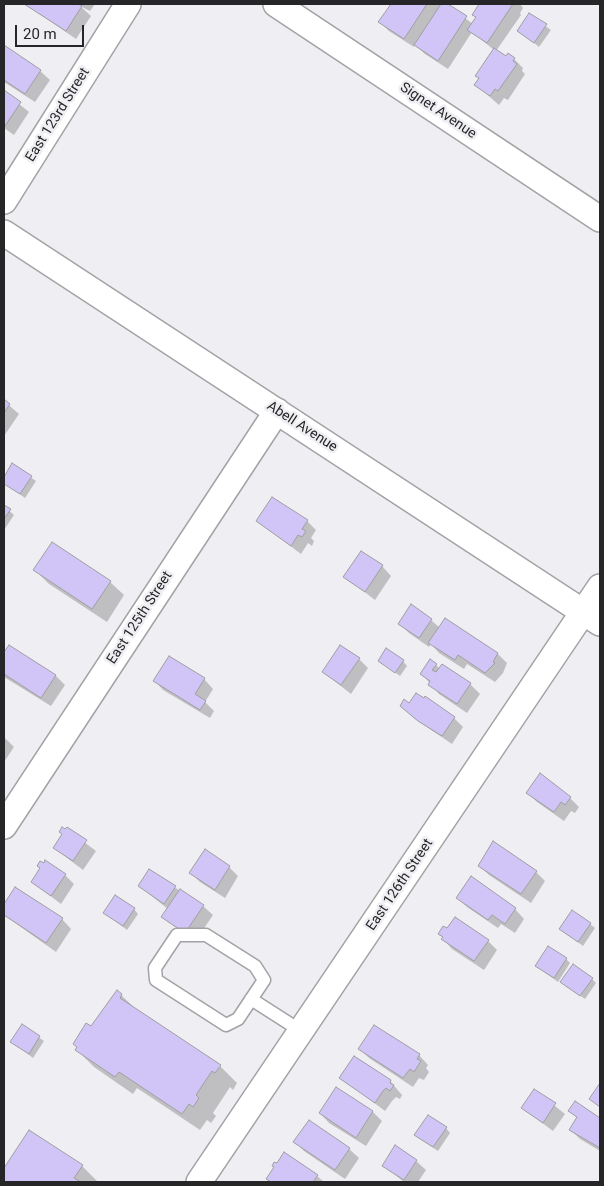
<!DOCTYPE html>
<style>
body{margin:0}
#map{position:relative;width:604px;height:1186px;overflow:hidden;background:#efeef2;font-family:Roboto,sans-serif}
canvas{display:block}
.frame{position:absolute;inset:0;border:5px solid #262527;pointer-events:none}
.scale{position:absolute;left:15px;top:25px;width:69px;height:22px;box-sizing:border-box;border:2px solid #262527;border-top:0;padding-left:6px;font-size:15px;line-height:18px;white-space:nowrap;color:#262527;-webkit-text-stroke:4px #efeef2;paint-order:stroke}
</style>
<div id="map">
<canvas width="604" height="1186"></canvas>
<div class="frame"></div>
<div class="scale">20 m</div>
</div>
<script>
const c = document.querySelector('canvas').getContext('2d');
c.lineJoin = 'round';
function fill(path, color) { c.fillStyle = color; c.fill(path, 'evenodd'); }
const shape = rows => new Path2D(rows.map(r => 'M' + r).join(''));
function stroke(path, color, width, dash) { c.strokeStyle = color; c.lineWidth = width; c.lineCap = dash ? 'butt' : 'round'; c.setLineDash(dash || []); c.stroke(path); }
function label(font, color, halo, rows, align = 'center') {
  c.font = font + ' Roboto,sans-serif'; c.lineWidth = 5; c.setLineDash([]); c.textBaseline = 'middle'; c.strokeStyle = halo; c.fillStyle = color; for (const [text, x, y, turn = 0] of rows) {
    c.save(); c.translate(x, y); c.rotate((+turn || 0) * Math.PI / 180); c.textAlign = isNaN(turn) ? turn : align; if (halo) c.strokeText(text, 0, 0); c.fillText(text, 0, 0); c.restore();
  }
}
const shadow = shape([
 [25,4,95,4,90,11,80,6,91,16,76,39],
 [392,4,446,4,473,24,477,18,473,15,481,4,520,4,523,8,520,13,521,15,496,51,506,58,514,59,523,68,522,71,525,74,508,100,504,98,499,105,476,85,480,79,477,76,494,50,472,32,448,69,425,54,415,45,414,47,389,31,380,22],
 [530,15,551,30,539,47,519,31],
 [4,46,40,71,50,80,35,102,4,82],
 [4,92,29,112,14,135,4,128],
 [4,401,19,414,4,436],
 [13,465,36,481,25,498,4,483,4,479],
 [4,506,14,515,4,530],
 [257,521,307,521,316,530,311,538,314,541,312,546,308,543,301,554],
 [382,566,391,576,375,600,345,577],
 [35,570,110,582,124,595,107,622,49,584],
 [431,620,440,628,445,620,498,654,507,663,503,673,495,682,467,664,464,669,439,653,431,644,429,647,409,633,399,623],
 [9,647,56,676,65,685,51,706,4,677,4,653],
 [359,659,368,668,351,694,323,672],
 [379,661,403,661,407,666,400,676],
 [436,665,440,669,442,665,470,684,480,694,467,713,439,694,422,674],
 [204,679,213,689,205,702,214,711,210,718,163,690,154,680],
 [409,704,454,718,463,727,452,744,415,719,405,709],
 [4,737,14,747,4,762],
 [528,793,570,798,579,807,575,813,571,811,564,821,537,802],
 [67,829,96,851,83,870,54,848],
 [480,866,536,872,545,881,531,903,489,875],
 [229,867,238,876,225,898,200,882,191,873],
 [150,871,203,906,213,915,195,942,162,917,168,909,139,886],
 [65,875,74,884,61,904,32,882],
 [15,889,62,919,71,929,56,952,4,915,4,906],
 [458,898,515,909,524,919,515,933,501,924,498,928,467,907],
 [134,909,138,914,127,930,105,913],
 [590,924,595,928,583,946,560,929],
 [443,939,488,941,497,950,484,970,452,949],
 [566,959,570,963,558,982,536,966],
 [592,979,596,983,585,999,566,986],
 [121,995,138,1011,220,1066,237,1083,233,1090,230,1087,213,1113,216,1116,211,1123,207,1120,200,1130,137,1088,133,1094,94,1067,77,1050,91,1028],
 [22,1026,44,1041,33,1058,12,1042],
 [360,1049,419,1055,428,1065,426,1068,429,1072,424,1080,419,1078,413,1087,369,1058],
 [341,1078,390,1081,402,1095,400,1099,396,1097,392,1101,385,1111],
 [336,1089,373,1112,382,1121,366,1146,329,1123,320,1113],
 [535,1090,565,1114,553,1131,522,1108],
 [575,1103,600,1120,600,1151,580,1139,571,1130,578,1119,570,1111],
 [309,1121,349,1149,359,1158,345,1179,304,1151,295,1142],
 [446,1128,450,1133,438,1151,420,1139],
 [29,1131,82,1166,98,1182,4,1182,4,1170],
 [416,1161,426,1170,418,1182,404,1182,384,1166],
 [317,1176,324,1182,271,1182,268,1179]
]);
const building = shape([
 [24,4,78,4,82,6,66,31,24,4],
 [391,4,427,4,404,39,378,22,391,4],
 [441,4,448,4,467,16,438,61,414,45,441,4],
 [479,4,513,4,487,43,467,30,476,17,472,15,479,4],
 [529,13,547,24,534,43,517,31,529,13],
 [4,45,41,70,25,94,4,80,4,45],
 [494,48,506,56,508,53,515,58,513,61,517,64,498,91,495,89,490,96,474,85,479,78,475,76,494,48],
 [4,90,21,102,5,126,4,126,4,90],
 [4,399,10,404,4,413,4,399],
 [12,463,32,476,20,494,4,484,4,477,12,463],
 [272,497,308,520,302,529,306,531,302,537,298,535,291,546,256,521,272,497],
 [4,505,11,509,4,519,4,505],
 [52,542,111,581,92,609,33,570,52,542],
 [361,551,383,565,365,592,343,577,361,551],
 [411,604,432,619,419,638,398,624,411,604],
 [445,618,498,653,493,662,495,663,485,673,458,655,455,660,428,643,445,618],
 [9,645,56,675,41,698,4,674,4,652,9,645],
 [340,645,360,658,341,685,322,672,340,645],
 [386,648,404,660,395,673,378,661,386,648],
 [169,656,205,678,195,694,206,701,200,710,153,681,169,656],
 [430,659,437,664,432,670,436,672,442,664,471,683,457,704,428,685,430,681,420,674,430,659],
 [416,693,424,698,425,696,455,717,442,736,418,721,400,706,404,699,409,703,416,693],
 [540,773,571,797,565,805,561,802,554,812,526,793,540,773],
 [62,827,65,829,67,827,87,840,73,861,53,848,62,834,59,832,62,827],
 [493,841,537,871,521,894,478,866,493,841],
 [205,849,230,866,215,890,189,873,205,849],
 [45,860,66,874,51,896,31,882,40,868,37,866,40,861,44,863,45,860],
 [149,869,176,886,164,904,138,886,149,869],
 [471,876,516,908,505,924,492,915,488,920,456,898,471,876],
 [15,887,63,918,46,943,4,915,4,904,15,887],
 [180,889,204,905,185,933,161,917,180,889],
 [115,895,135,908,123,926,103,913,115,895],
 [572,910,591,923,578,942,559,929,572,910],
 [455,917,489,940,474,961,441,939,443,937,438,934,443,926,447,928,455,917],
 [548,946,567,958,554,978,535,966,548,946],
 [573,964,593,978,580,996,560,982,573,964],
 [117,990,122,994,120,998,221,1065,215,1073,212,1071,196,1095,199,1098,193,1107,189,1104,182,1114,119,1072,115,1077,75,1050,77,1047,73,1044,86,1023,91,1026,117,990],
 [22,1024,40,1036,29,1054,10,1042,22,1024],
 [374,1025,420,1054,417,1059,421,1061,414,1072,410,1069,403,1078,358,1049,374,1025],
 [354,1056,391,1080,390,1083,394,1085,390,1091,386,1088,383,1091,375,1103,339,1078,354,1056],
 [600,1083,600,1107,589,1099,600,1083],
 [336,1087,373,1111,356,1138,319,1113,336,1087],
 [534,1089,556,1103,543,1123,521,1108,534,1089],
 [575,1101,600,1118,600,1148,569,1130,577,1117,568,1111,575,1101],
 [428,1115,447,1127,433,1147,414,1135,428,1115],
 [309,1120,350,1148,335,1170,293,1142,309,1120],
 [29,1130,83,1165,74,1178,81,1182,4,1182,4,1168,29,1130],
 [395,1145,417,1160,404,1180,382,1166,395,1145],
 [284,1152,318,1175,313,1182,271,1182,266,1179,274,1167,272,1166,274,1162,277,1163,284,1152]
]);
const lane = shape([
 [177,935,206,935,255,966,264,980,238,1019,226,1025,156,980,155,968,177,935],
 [251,999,301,1031]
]);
const street = shape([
 [276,4,600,219],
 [4,201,128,4],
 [4,233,600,623],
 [4,826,277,411],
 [199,1182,600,587]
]);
const streetNames = [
 ["Signet Avenue",438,111,34],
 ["East 123rd Street",58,115,-58],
 ["Abell Avenue",302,427,33],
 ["East 125th Street",140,618,-57],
 ["East 126th Street",400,885,-56]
];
fill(shadow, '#0003');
fill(building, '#d1c5f7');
stroke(building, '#9e9ea1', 1);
stroke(lane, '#a3a2a5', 15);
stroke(street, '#a3a2a5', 28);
stroke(lane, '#fff', 12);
stroke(street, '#fff', 25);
label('14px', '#262527', '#efeef2', streetNames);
</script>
